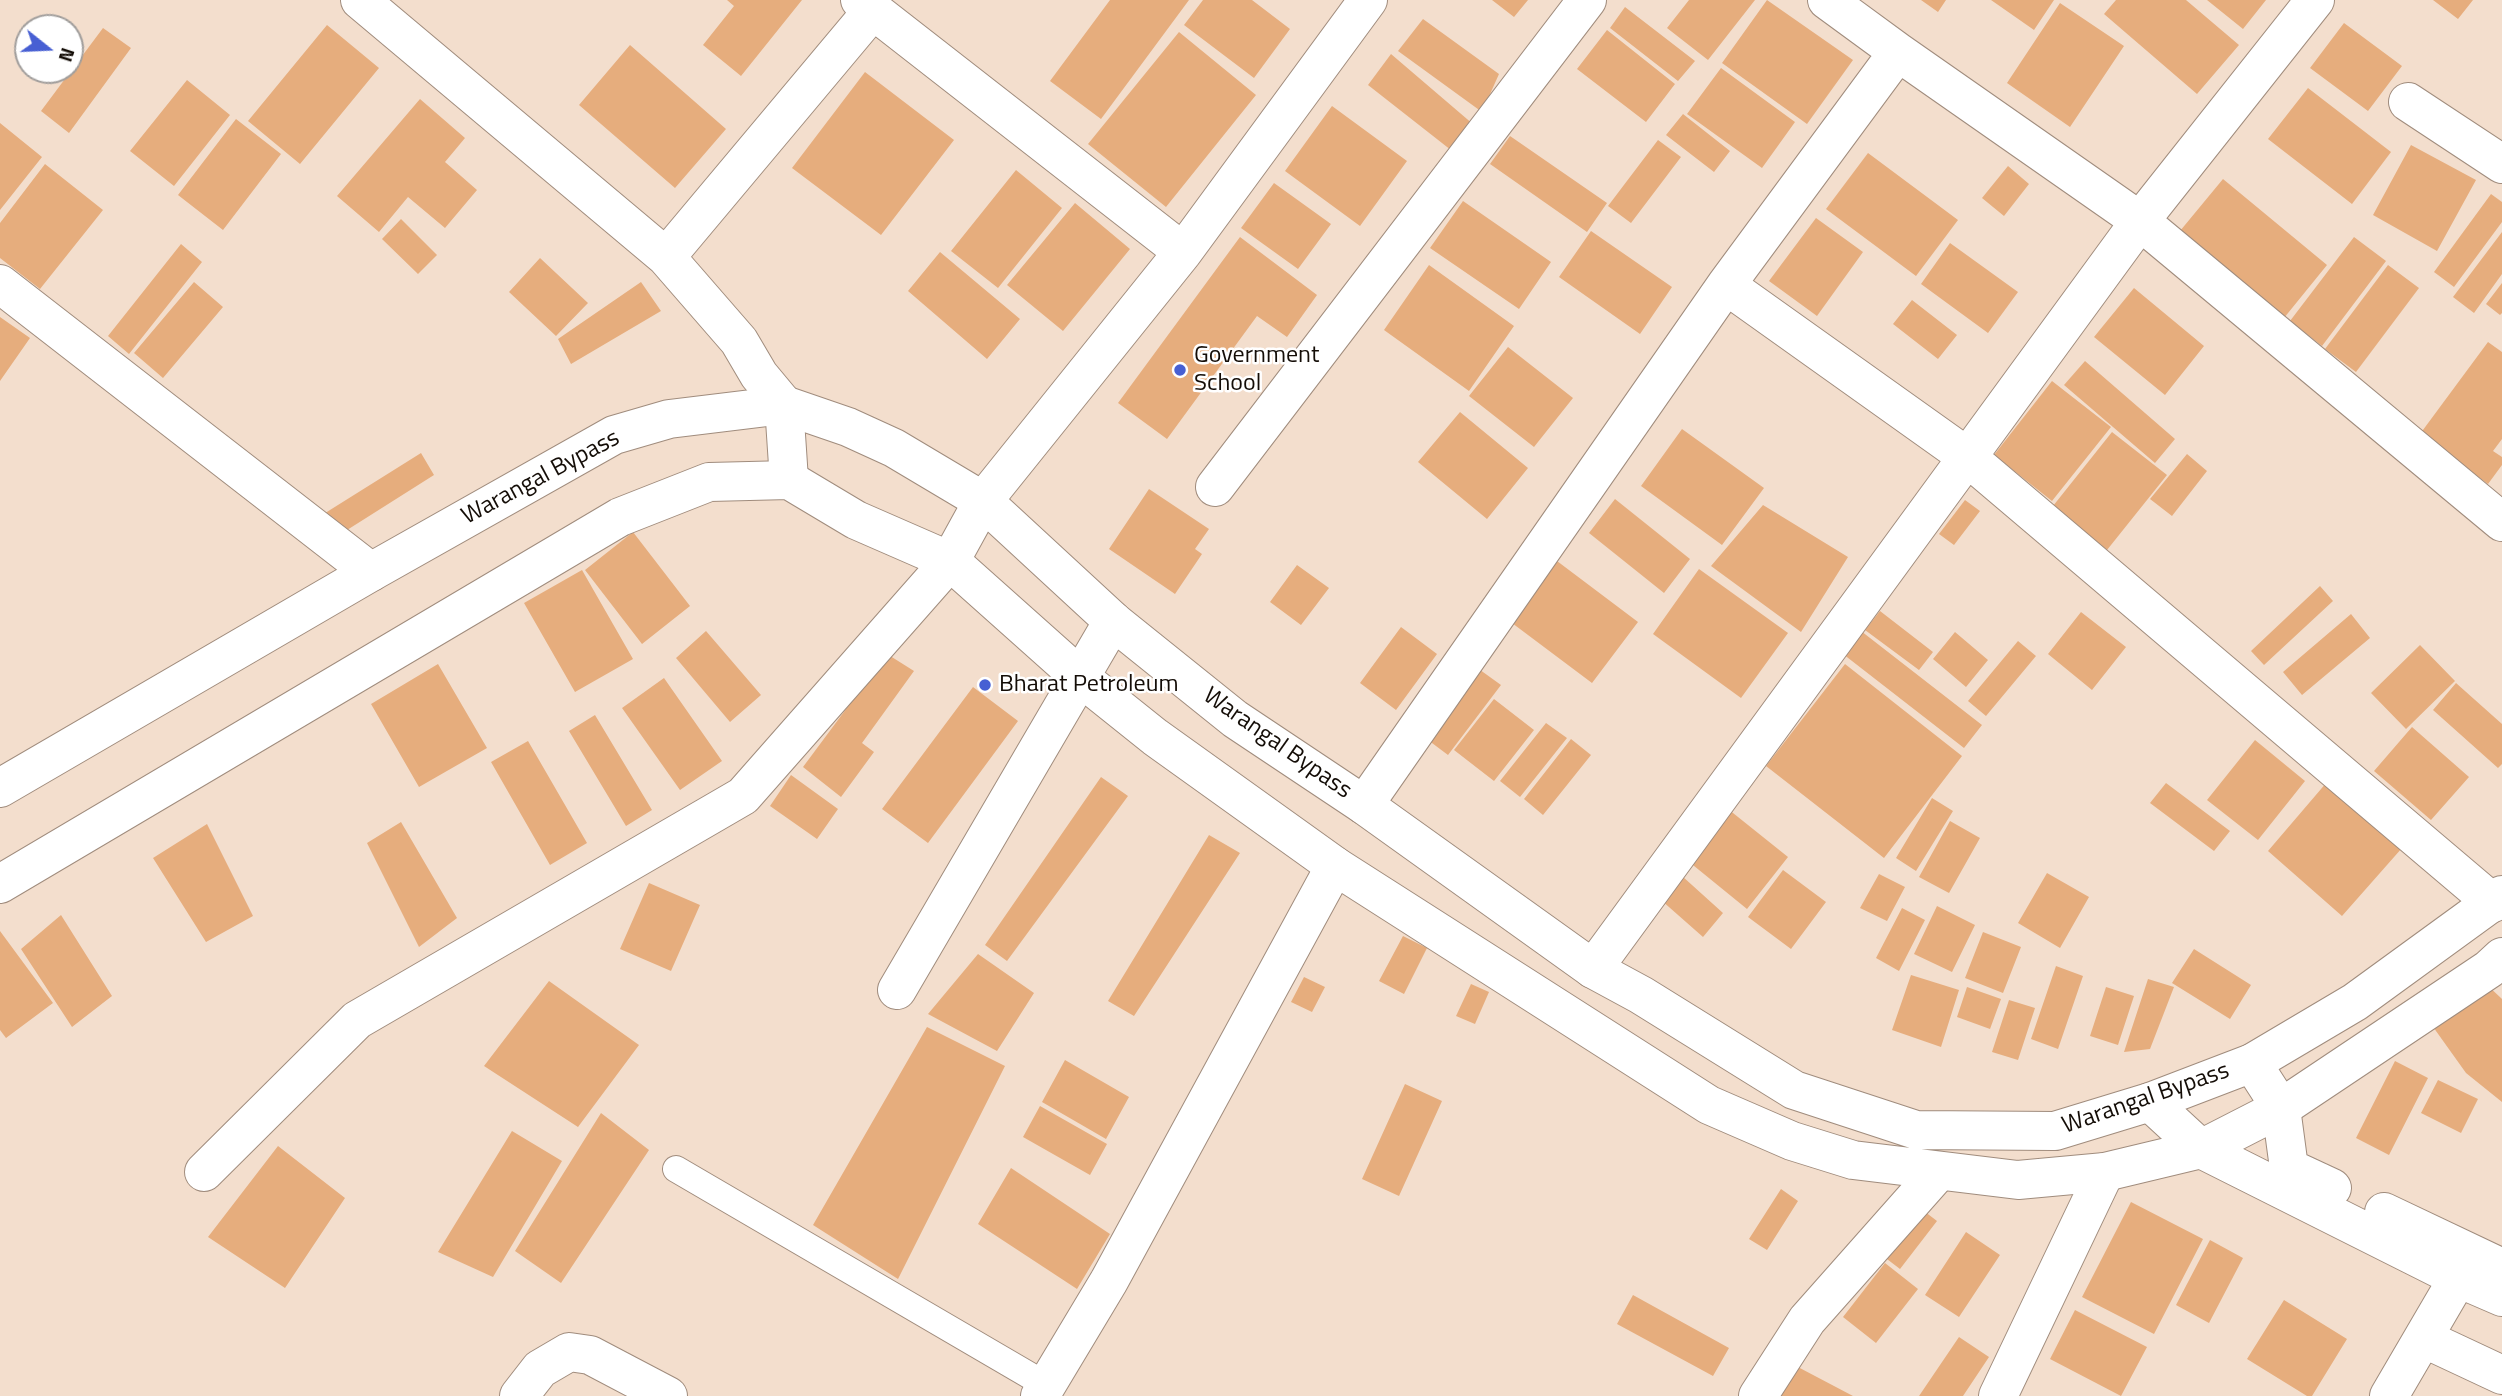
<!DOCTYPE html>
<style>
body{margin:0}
#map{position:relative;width:2502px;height:1396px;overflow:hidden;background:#f3decd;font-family:"Titillium Web",sans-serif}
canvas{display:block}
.north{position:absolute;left:14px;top:14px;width:70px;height:70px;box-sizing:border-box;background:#fff;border:2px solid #a19e9c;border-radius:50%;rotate:108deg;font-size:19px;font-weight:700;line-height:28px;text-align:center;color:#140d07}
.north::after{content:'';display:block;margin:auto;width:24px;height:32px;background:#475fd3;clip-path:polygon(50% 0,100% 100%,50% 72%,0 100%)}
</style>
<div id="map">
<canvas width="2502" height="1396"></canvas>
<div class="north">N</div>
</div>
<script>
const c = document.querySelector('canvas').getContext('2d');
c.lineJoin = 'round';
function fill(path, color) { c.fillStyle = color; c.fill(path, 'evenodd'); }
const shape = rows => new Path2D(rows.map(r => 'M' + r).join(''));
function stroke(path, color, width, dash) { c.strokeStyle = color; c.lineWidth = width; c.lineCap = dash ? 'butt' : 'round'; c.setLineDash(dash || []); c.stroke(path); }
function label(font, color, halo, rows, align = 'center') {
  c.font = font + ' "Titillium Web",sans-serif'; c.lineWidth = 5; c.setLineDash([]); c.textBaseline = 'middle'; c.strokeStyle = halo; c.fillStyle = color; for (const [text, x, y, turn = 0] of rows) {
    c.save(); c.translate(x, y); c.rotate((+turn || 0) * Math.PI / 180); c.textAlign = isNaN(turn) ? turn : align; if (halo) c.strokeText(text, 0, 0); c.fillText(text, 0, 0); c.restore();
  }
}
const building = shape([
 [727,0,802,0,741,76,703,45,734,6],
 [1110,0,1189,0,1101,119,1050,81],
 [1203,0,1252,0,1290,29,1254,78,1184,25],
 [1492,0,1528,0,1514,17],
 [1689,0,1755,0,1708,60,1667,28],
 [1767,0,1853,60,1807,124,1722,63],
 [1921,0,1946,0,1938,12],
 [1991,0,2054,0,2034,30],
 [2116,0,2186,0,2239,45,2197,94,2104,14],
 [2207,0,2266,0,2243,29],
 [2433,0,2473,0,2458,19],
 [2060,3,2124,46,2070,127,2007,83],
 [1625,7,1695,61,1678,81,1610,28],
 [1423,19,1499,74,1482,112,1398,51],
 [2344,23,2402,66,2368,111,2310,68],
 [327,25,379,68,300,164,248,121],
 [103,28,131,48,69,133,41,111],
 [1607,30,1675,84,1646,122,1577,69],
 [1179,32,1256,95,1166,207,1088,144],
 [630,45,726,129,675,188,579,105],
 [1391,54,1474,125,1456,154,1368,85],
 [1721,68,1795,122,1762,168,1687,114],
 [865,72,954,140,881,235,792,168],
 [187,80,230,115,174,186,130,151],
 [2308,88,2391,152,2352,204,2268,139],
 [420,99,465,138,445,162,477,190,445,228,408,197,379,232,337,196],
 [1332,106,1407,161,1360,226,1285,171],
 [1683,114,1730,151,1714,172,1666,135],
 [236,119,281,154,223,230,178,195],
 [0,123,42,157,0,210],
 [1510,136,1607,203,1587,232,1490,164],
 [1658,140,1681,157,1631,223,1608,206],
 [2411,145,2476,180,2437,251,2373,215],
 [1868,153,1958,220,1916,276,1826,209],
 [45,164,103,210,40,289,0,258,0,223],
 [2008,166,2029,184,2004,216,1982,198],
 [1016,170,1062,208,998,288,951,251],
 [2223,179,2327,265,2284,318,2180,231],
 [1274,183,1331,224,1298,269,1241,228],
 [2491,194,2502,202,2502,222,2454,287,2434,272],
 [1463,201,1551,262,1519,309,1430,248],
 [1075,203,1130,249,1063,331,1007,285],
 [1816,218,1863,252,1817,316,1769,281],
 [401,219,437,255,418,274,382,239],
 [1591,231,1672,287,1640,334,1559,277],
 [2502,232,2502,274,2474,313,2453,297],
 [1240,237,1317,295,1287,337,1257,316,1167,439,1118,403],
 [2354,237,2386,261,2322,346,2290,321],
 [1950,243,2018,292,1988,333,1921,284],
 [181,244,202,262,129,354,108,336],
 [940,252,1020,319,987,359,908,291],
 [540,258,588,303,556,336,509,292],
 [1429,265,1514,326,1469,391,1384,330],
 [2388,265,2419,288,2356,372,2325,349],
 [194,282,223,307,163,378,134,353],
 [641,282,661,311,571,364,558,339],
 [2502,283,2502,313,2500,315,2486,304],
 [2134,288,2204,346,2165,395,2094,337],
 [1912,300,1957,335,1938,359,1893,324],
 [0,317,30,338,0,381],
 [2488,342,2502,352,2502,439,2493,451,2502,457,2502,465,2488,484,2420,434],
 [1508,347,1573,398,1534,447,1469,396],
 [2085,361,2175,439,2155,463,2064,385],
 [2052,381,2111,427,2052,501,1994,455],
 [1460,412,1528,468,1487,519,1418,462],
 [1682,429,1764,488,1722,545,1641,486],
 [2112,432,2167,475,2107,550,2053,506],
 [421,453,434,475,336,537,322,515],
 [2187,454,2207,471,2172,516,2150,499],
 [1149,489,1209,529,1195,549,1202,554,1175,594,1109,549],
 [1615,499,1690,559,1664,593,1589,533],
 [1965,500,1980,511,1954,545,1939,534],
 [1763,505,1848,557,1801,632,1711,566],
 [633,532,690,606,642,644,585,570],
 [1557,561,1638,622,1592,683,1512,623],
 [1297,565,1329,588,1301,625,1270,602],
 [1699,569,1788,633,1741,698,1653,634],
 [582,570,633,659,575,692,524,603],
 [2320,586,2333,601,2264,665,2251,651],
 [1880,611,1933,652,1919,670,1865,630],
 [2081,612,2126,647,2092,690,2048,654],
 [2351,614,2370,638,2302,695,2283,672],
 [1401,627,1437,654,1396,710,1360,683],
 [706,631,761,695,730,722,676,658],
 [1861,631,1982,725,1964,748,1843,654],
 [1955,632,1988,660,1966,687,1933,659],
 [2018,641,2036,656,1986,716,1968,701],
 [2420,645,2455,681,2406,729,2371,693],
 [887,654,914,671,862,743,874,752,841,797,803,767],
 [438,664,487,748,419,787,371,704],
 [1845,664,1962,756,1884,858,1766,766],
 [1476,667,1501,685,1448,755,1424,737],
 [664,678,722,761,680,790,622,708],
 [2456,683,2502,724,2502,764,2498,768,2433,710],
 [973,687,1018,721,928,843,882,809],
 [1494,699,1534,730,1494,781,1454,750],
 [595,715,652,810,626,826,569,731],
 [1546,723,1567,738,1520,797,1500,781],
 [2412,727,2469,777,2431,820,2374,771],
 [1571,739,1591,755,1543,815,1524,799],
 [2255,740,2305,781,2258,840,2207,800],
 [528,741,587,843,550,865,491,762],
 [791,775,838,809,817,839,770,806],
 [1101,777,1128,796,1007,961,985,945],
 [2327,782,2402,848,2342,916,2268,851],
 [2166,783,2230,831,2214,851,2150,803],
 [1932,798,1953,811,1916,871,1896,858],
 [1728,809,1788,857,1747,909,1688,861],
 [1950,821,1980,838,1949,893,1919,877],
 [401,822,457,918,419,947,367,843],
 [207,824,253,916,206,942,153,858],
 [1209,835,1240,853,1134,1016,1108,1001],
 [1783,870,1826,902,1791,949,1748,917],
 [2047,873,2089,897,2060,948,2018,923],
 [1879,874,1905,887,1887,921,1860,908],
 [1682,876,1723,913,1703,937,1661,900],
 [649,883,700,905,671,971,620,949],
 [1937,906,1975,925,1952,972,1914,954],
 [1902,908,1925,920,1899,971,1876,958],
 [61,915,112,996,72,1027,21,949],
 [0,931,53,1003,6,1038,0,1030],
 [1983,932,2021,947,2003,993,1965,978],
 [1403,936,1427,948,1404,994,1379,981],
 [2194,949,2251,985,2230,1019,2172,983],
 [978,954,1034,993,997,1051,928,1014],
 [2056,966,2083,976,2058,1049,2031,1039],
 [1911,975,1959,990,1941,1047,1892,1030],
 [1304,977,1325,987,1312,1012,1291,1002],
 [2148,979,2174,987,2150,1049,2124,1052],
 [549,981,639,1045,578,1127,484,1066],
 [2485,983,2502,999,2502,1102,2466,1073,2431,1024],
 [1471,984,1489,992,1475,1024,1456,1016],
 [1967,987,2001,999,1990,1029,1957,1017],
 [2106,987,2134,996,2118,1045,2090,1036],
 [2009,1000,2035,1008,2018,1060,1992,1052],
 [927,1027,1005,1066,898,1279,813,1225],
 [1065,1060,1129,1097,1106,1139,1042,1102],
 [2395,1061,2428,1078,2389,1155,2356,1138],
 [2438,1080,2478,1099,2461,1133,2421,1113],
 [1405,1084,1442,1101,1399,1196,1362,1179],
 [1040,1106,1107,1144,1090,1175,1023,1137],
 [601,1113,649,1150,561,1283,515,1251],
 [512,1131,562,1161,493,1277,438,1252],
 [278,1146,345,1198,285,1288,208,1237],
 [1011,1168,1110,1234,1077,1289,978,1224],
 [1781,1189,1798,1201,1767,1250,1749,1239],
 [2131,1202,2203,1239,2154,1334,2082,1297],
 [1920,1208,1937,1221,1900,1269,1883,1256],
 [1966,1232,2000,1255,1959,1317,1925,1295],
 [2210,1240,2243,1258,2209,1323,2176,1305],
 [1885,1263,1918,1289,1876,1343,1843,1317],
 [1633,1295,1729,1348,1713,1376,1617,1324],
 [2284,1300,2347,1339,2312,1396,2307,1396,2247,1359],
 [2075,1310,2147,1347,2121,1396,2050,1359],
 [1959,1337,1989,1357,1963,1396,1919,1396],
 [1796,1366,1853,1396,1781,1396]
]);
const service = shape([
 [676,1169,1046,1385]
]);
const minor = shape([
 [360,0,666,257,739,341,759,375,784,405,789,480],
 [860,0,1183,252],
 [1898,52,2140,221,2502,522],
 [2408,102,2502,164],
 [666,257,873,10],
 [0,284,371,572],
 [1726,285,1966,456,2493,903],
 [1215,487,1587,0],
 [1364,805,1726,285,1898,52,1827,0],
 [1593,969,2140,221,2315,0],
 [897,990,1113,621],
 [2252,1063,2281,1108,2289,1168,2332,1188],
 [2150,1102,2201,1149,2458,1278,2502,1297],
 [204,1172,357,1020,743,796,950,561,983,501,1183,252,1368,0],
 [2384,1212,2502,1268],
 [2423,1338,2502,1375],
 [519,1396,540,1369,569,1352,590,1355,668,1396],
 [1040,1396,1109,1281,1335,866],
 [1758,1396,1807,1320,1939,1171],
 [1998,1396,2105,1172],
 [2389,1396,2458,1278]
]);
const secondary = shape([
 [0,788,371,572,614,435,669,419,784,405,848,427,894,448,983,501,1113,621,1235,719,1364,805,1593,969,1641,995,1794,1090,1916,1130,2055,1131,2150,1102,2252,1063,2355,1002,2502,895],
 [0,884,620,517,709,482,789,480,856,520,950,561,1080,677,1155,737,1335,866,1709,1105,1792,1141,1853,1160,2018,1180,2105,1172,2201,1149,2281,1108,2489,969,2502,957]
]);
const markers = [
 [1180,370,7,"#475fd3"],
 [985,685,7,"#475fd3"]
];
const poiNames = [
 ["Government",1194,356],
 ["School",1194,384],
 ["Bharat Petroleum",999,685]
];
const streetNames = [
 ["Warangal Bypass",541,478,-28],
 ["Warangal Bypass",1277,744,35],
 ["Warangal Bypass",2146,1099,-19]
];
fill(building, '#e6ad7d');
stroke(service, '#a08c7d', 28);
stroke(minor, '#a08c7d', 40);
stroke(secondary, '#a08c7d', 40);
stroke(service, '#fff', 26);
stroke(minor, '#fff', 38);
stroke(secondary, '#fff', 38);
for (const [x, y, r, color] of markers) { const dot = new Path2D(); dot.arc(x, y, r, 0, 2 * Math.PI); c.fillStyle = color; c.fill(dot); stroke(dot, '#fff', 2.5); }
label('24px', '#140d07', '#fff', poiNames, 'left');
label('24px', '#140d07', '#fff', streetNames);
</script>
